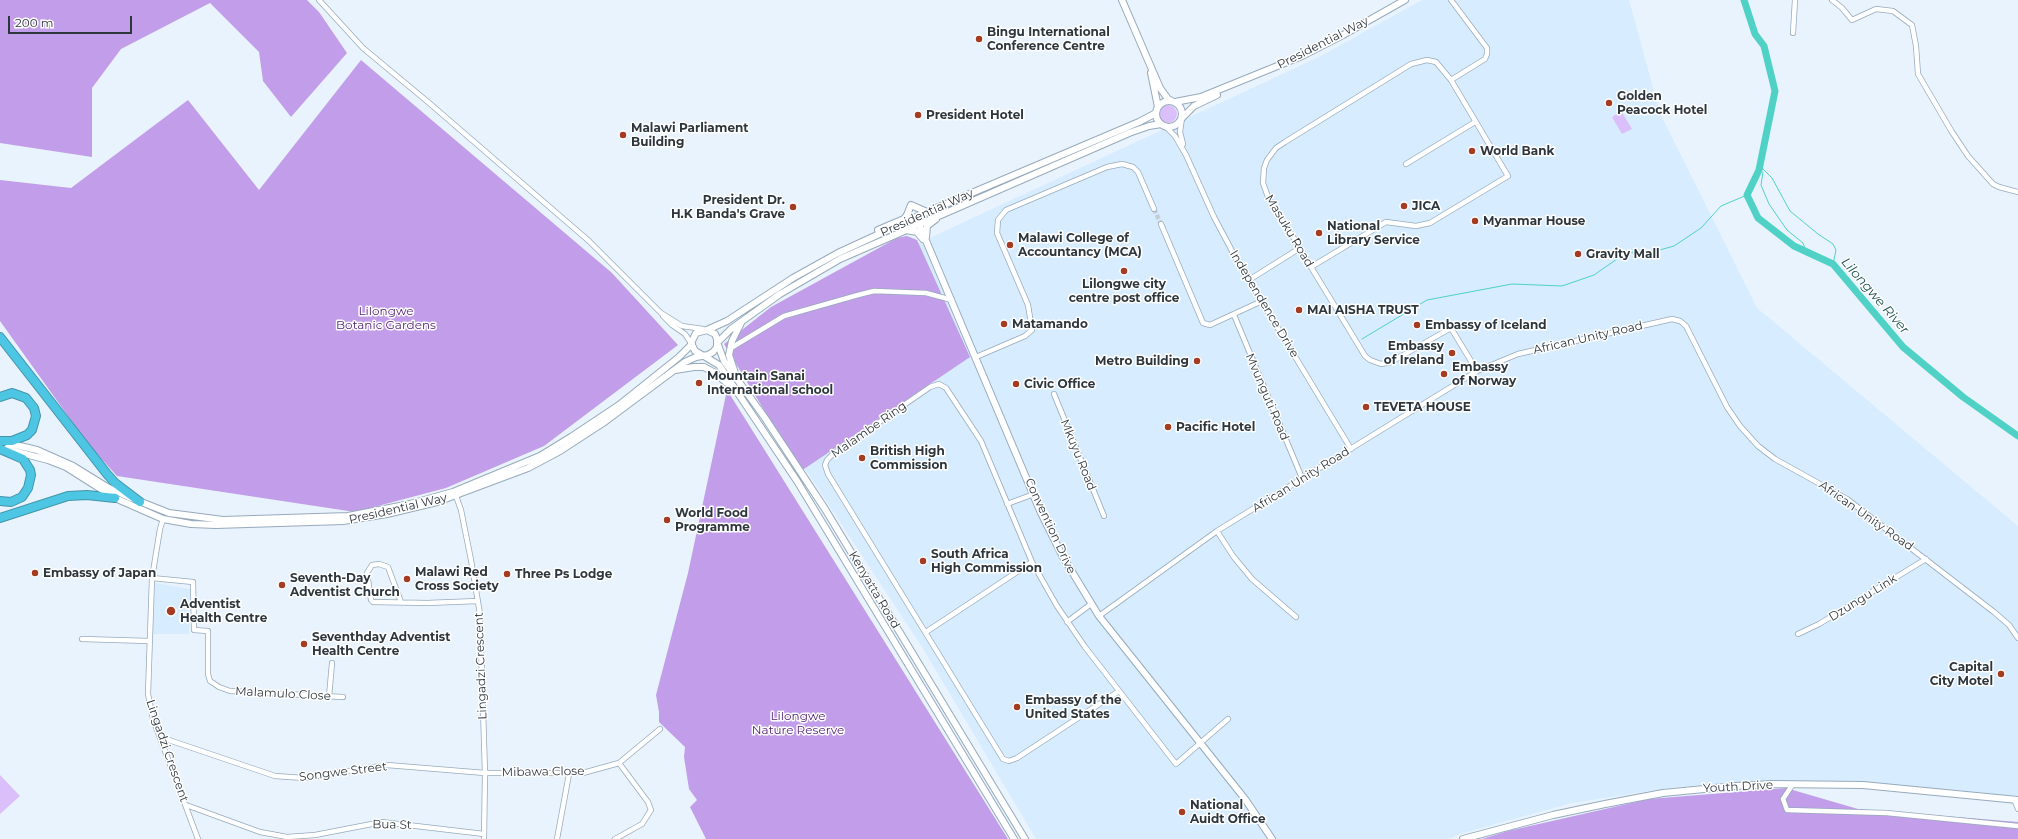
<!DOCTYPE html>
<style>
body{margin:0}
#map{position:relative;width:2018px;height:839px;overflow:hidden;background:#e8f3fe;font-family:Montserrat,sans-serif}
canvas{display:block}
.scale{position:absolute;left:8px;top:16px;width:124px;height:18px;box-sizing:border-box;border:2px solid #2e363d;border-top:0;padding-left:5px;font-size:12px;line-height:14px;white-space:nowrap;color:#2e363d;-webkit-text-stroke:3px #fff;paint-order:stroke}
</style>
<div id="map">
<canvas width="2018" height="839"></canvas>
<div class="scale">200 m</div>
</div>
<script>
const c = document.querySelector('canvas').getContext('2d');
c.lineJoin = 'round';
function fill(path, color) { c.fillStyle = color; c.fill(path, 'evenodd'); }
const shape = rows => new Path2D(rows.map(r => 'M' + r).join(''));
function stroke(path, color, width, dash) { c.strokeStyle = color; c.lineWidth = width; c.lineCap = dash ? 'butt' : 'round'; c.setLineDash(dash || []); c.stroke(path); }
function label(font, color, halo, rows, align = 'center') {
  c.font = font + ' Montserrat,sans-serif'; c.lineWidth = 3; c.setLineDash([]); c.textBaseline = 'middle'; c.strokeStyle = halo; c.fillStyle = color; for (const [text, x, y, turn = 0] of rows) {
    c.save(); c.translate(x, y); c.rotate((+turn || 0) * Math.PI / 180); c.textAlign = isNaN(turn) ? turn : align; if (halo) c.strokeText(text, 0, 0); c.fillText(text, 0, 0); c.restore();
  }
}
const built = shape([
 [1422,0,1629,0,1660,113,1757,308,2018,526,2018,796,1750,781,1675,787,1572,803,1463,833,1448,839,1036,839,922,647,725,347,921,242,1319,57],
 [155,583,190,589,189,634,152,634]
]);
const green = shape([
 '1159 114a9 9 0 1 1 18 0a9 9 0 1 1-18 0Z',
 [1621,111,1632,129,1622,134,1612,117],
 [0,775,20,796,0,814]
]);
const forest = shape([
 [0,0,307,0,319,12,347,53,291,117,263,81,259,52,210,3,121,49,92,88,92,157,0,143],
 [361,60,612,273,678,345,544,446,446,488,355,512,117,476,88,444,0,321,0,180,71,188,188,100,259,190],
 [907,236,917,240,970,357,801,471,724,344,771,307,897,238],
 [727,390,774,465,1008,839,706,839,690,807,697,800,689,789,684,757,685,747,659,722,659,712,656,695,688,573],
 [1786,788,1858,809,2018,822,2018,839,1482,839,1508,831,1649,799]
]);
const stream = shape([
 [1760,166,1772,178,1790,211,1818,234,1833,244,1836,250,1833,264],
 [1763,172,1761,185,1769,204,1787,230,1803,243,1806,251],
 [1362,339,1427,300,1512,284,1562,286,1594,275,1617,259,1635,251,1656,251,1674,246,1701,228,1721,206,1747,195]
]);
const river = shape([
 [1744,0,1755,34,1764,46,1775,91,1759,170,1747,195,1758,218,1794,246,1833,264,1903,347,1963,397,2018,436]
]);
const streetTunnel = shape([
 [1154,209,1161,224]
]);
const street = shape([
 [319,0,363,48,428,102,589,241,661,313,682,326,703,329],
 [1832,0,1842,8,1852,20,1876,9,1893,11,1912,25,1916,46,1918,74,1952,132,1968,156,1993,184,1999,187,2018,192],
 [1793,33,1795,0],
 [1451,80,1485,59,1487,54,1487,48,1451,0],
 [1182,118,1180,132,1183,144],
 [1166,127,1175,136,1186,155,1214,217,1239,264,1351,449],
 [1406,164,1475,122],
 [1161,224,1203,323,1210,325,1262,301],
 [1311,267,1386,222,1416,226,1430,223,1508,176,1451,80,1436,62,1427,60,1411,64,1285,142,1276,148,1267,160,1264,168,1263,183,1268,197,1300,248,1311,267,1339,313,1365,356,1370,360,1381,364,1391,362,1451,328,1477,371],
 [1249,280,1300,248],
 [1234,315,1302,478],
 [663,316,672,325,685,334,691,343],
 [731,348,784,316,858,295,874,291,926,293,952,300],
 [976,357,1025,336,1032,330,1028,305,997,233,998,220,1006,210,1107,167,1122,164,1133,167,1138,172,1154,209],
 [1054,394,1104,516],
 [456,496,461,510,471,560,480,614,485,773,484,839],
 [1007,504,1034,494],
 [163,519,160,529,152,578,148,694,153,719,198,839],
 [1217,531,1233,556,1252,579,1296,617],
 [152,578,193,582,194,630,208,631,208,674,210,681,219,687,230,691,343,697],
 [401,602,388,567,379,564,372,565,367,573,371,600,373,602,427,603,478,601],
 [1099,616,1217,531,1477,371,1518,354,1672,319,1680,321,1686,326,1727,407,1740,426,1758,446,1775,459,1847,499,1994,612,2009,625,2018,638],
 [1067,622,1091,604],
 [926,632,1032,562],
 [1798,634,1819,624,1926,559],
 [82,639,149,641],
 [1119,691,1017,758,1009,761,1003,759,828,474,825,465,827,460,833,454,930,387,939,384,946,388,981,441,1032,562,1057,606,1085,647,1176,764,1228,719],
 [329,697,332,663],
 [160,737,275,776,304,778,387,765,485,773,583,773,619,763,660,729],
 [1793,784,1783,799,1787,810,1887,813,2018,826],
 [2014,799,2018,809],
 [186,805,260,832,287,837,315,835,382,822,484,834],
 [557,839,569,774],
 [615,839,642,824,651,810,648,802,619,763]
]);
const secondary = shape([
 [1122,0,1160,88,1168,99,1172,101],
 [1151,73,1158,107],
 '1156 114a13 13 0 1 1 26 0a13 13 0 1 1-26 0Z',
 [1175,102,1201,97,1302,56,1343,35,1405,0],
 [1182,118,1194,106,1217,95],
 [916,217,1041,513,1063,557,1099,616,1245,799,1272,839],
 [878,230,904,219,907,215,911,205,927,212],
 [906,230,917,232,923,239],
 [926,237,927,226,936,219],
 [707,330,727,321,793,278,838,253,927,212,1139,122,1156,113],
 [718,342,731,329,780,294,840,259,1129,133,1149,126,1161,124],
 [718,345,724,361,765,418,825,509,1025,839],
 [704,356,719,365,797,481,1014,839],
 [675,370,694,367,704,367,715,373,728,384],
 [735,373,729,355,732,341,741,323],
 [7,443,37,450,73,466,107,487,131,498,169,513,223,520,348,516,410,504,453,492,540,456,571,437,619,405,679,357,692,344],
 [6,449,48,460,66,467,115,498,163,519,191,524,216,525,343,521,387,514,437,502,528,468,560,451,603,423,685,362,696,357,708,355,713,352,717,347,717,339,715,334,707,330,696,333,691,343,695,351,702,355],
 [1463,839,1553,815,1605,804,1663,793,1735,786,1773,784,1863,785,2018,800]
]);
const highway = shape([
 [0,337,107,474,115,483,140,502],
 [0,397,12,393,26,398,34,408,36,416,32,430,27,435,12,441,0,441],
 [0,449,23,459,30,470,31,475,28,488,22,497,11,502,0,501],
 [0,518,68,496,87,495,115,498]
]);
const markers = [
 [979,39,4,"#a53c21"],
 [1609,103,4,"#a53c21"],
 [918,115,4,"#a53c21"],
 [623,135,4,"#a53c21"],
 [1472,151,4,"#a53c21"],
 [1404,206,4,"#a53c21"],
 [793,207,4,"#a53c21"],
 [1475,221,4,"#a53c21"],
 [1319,233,4,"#a53c21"],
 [1010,245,4,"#a53c21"],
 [1578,254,4,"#a53c21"],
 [1124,271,4,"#a53c21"],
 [1299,310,4,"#a53c21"],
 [1004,324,4,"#a53c21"],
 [1417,325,4,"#a53c21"],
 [1452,353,4,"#a53c21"],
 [1197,361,4,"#a53c21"],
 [1444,374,4,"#a53c21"],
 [699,383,4,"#a53c21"],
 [1016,384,4,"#a53c21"],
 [1366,407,4,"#a53c21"],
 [1168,427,4,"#a53c21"],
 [862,458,4,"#a53c21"],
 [667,520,4,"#a53c21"],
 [923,561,4,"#a53c21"],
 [35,573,4,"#a53c21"],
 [507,574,4,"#a53c21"],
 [407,579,4,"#a53c21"],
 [282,585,4,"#a53c21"],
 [171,611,5,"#a53c21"],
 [304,644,4,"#a53c21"],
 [2001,674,4,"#a53c21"],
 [1017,707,4,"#a53c21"],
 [1182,812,4,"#a53c21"]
];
const poiNames = [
 ["Bingu International",987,32],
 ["Conference Centre",987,46],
 ["Golden",1617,96],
 ["Peacock Hotel",1617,110],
 ["President Hotel",926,115],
 ["Malawi Parliament",631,128],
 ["Building",631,142],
 ["World Bank",1480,151],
 ["President Dr.",785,200,"right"],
 ["H.K Banda's Grave",785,214,"right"],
 ["JICA",1412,206],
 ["Myanmar House",1483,221],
 ["National",1327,226],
 ["Library Service",1327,240],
 ["Malawi College of",1018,238],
 ["Accountancy (MCA)",1018,252],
 ["Gravity Mall",1586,254],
 ["Lilongwe city",1124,284,"center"],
 ["centre post office",1124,298,"center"],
 ["MAI AISHA TRUST",1307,310],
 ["Matamando",1012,324],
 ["Embassy of Iceland",1425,325],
 ["Embassy",1444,346,"right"],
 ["of Ireland",1444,360,"right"],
 ["Metro Building",1189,361,"right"],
 ["Embassy",1452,367],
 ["of Norway",1452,381],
 ["Mountain Sanai",707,376],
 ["International school",707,390],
 ["Civic Office",1024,384],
 ["TEVETA HOUSE",1374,407],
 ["Pacific Hotel",1176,427],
 ["British High",870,451],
 ["Commission",870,465],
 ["World Food",675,513],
 ["Programme",675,527],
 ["South Africa",931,554],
 ["High Commission",931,568],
 ["Malawi Red",415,572],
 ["Cross Society",415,586],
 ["Embassy of Japan",43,573],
 ["Three Ps Lodge",515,574],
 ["Seventh-Day",290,578],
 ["Adventist Church",290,592],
 ["Adventist",180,604],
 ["Health Centre",180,618],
 ["Seventhday Adventist",312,637],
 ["Health Centre",312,651],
 ["Capital",1993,667,"right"],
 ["City Motel",1993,681,"right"],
 ["Embassy of the",1025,700],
 ["United States",1025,714],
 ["National",1190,805],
 ["Auidt Office",1190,819]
];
const streetNames = [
 ["Presidential Way",1323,43,-27],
 ["Presidential Way",927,213,-24],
 ["Masuku Road",1289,231,59],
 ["Independence Drive",1264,304,59],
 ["African Unity Road",1588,338,-13],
 ["Mvunguti Road",1267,397,67],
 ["Malambe Ring",869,430,-35],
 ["Mkuyu Road",1078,455,68],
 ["African Unity Road",1301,480,-32],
 ["Presidential Way",398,509,-13],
 ["African Unity Road",1866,516,35],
 ["Convention Drive",1050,526,65],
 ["Kenyatta Road",874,590,59],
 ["Dzungu Link",1863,598,-32],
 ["Lingadzi Crescent",481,666,-92],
 ["Malamulo Close",283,694,3],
 ["Lingadzi Crescent",167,751,71],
 ["Songwe Street",343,772,-7],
 ["Mibawa Close",543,772,-1],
 ["Youth Drive",1738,787,-3],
 ["Bua St",392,825,1]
];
const parkNames = [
 ["Lilongwe",386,311],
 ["Botanic Gardens",386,325],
 ["Lilongwe",798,716],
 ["Nature Reserve",798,730]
];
const waterNames = [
 ["Lilongwe River",1875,296,49]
];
fill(built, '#d7ecff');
fill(green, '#dbbffa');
fill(forest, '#c29de9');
stroke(stream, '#50d1c6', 1);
stroke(river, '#50d1c6', 7);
stroke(streetTunnel, '#c3cdd7', 4.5, [4.5, 2]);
stroke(street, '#97aabb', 6);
stroke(secondary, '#97aabb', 8);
stroke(highway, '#4294aa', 10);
stroke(street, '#fff', 4.5);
stroke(secondary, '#fff', 6);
stroke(highway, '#4dc6e4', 8);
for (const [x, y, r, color] of markers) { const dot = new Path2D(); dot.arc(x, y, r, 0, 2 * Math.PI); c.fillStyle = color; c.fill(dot); stroke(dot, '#fff', 1.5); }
label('bold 12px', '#2e363d', '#fff', poiNames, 'left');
label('12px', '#2e363d', '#fff', streetNames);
label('12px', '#501e76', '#fff', parkNames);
label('italic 13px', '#1b514d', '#fff', waterNames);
</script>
